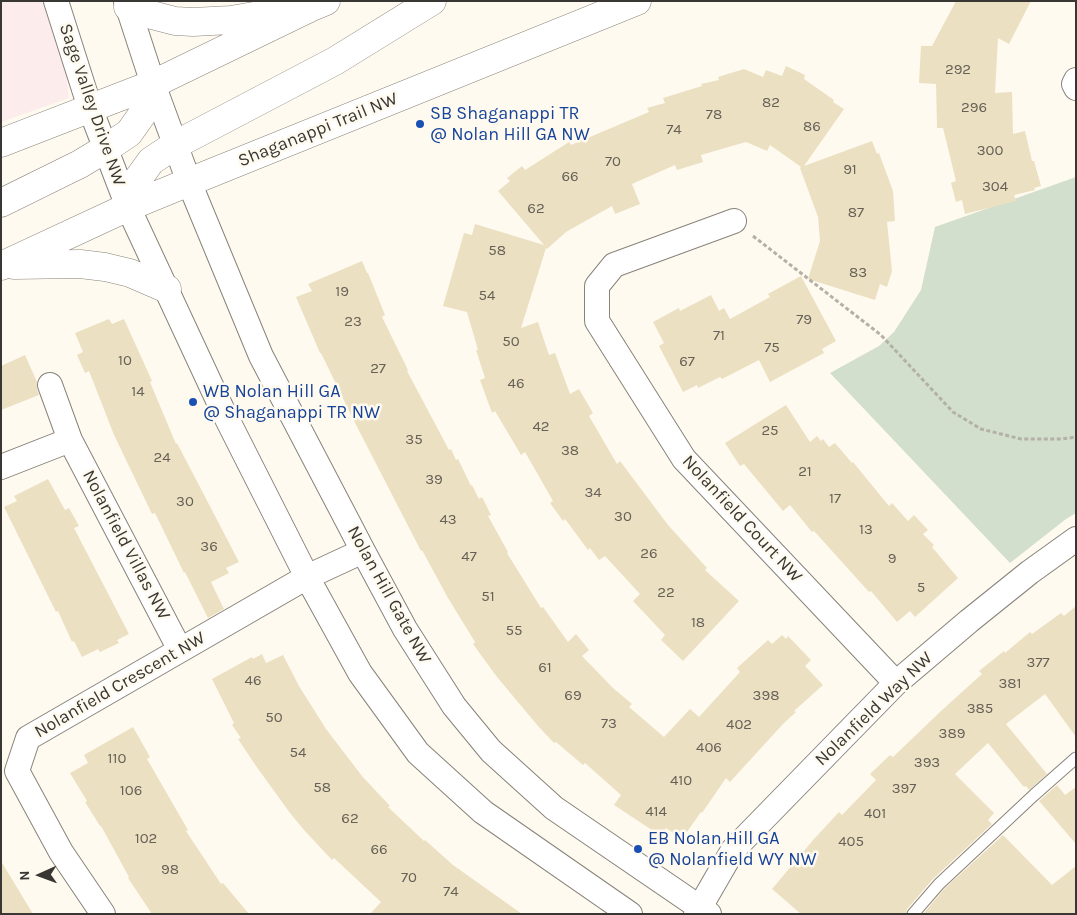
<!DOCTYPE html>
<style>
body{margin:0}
#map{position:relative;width:1077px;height:915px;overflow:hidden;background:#fffaef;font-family:Karla,sans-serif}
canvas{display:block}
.frame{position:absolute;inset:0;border:2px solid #393733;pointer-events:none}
.north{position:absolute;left:15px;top:850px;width:50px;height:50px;-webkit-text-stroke:4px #fffaef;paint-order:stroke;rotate:268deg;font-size:14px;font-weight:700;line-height:20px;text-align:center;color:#393733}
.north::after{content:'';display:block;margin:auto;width:18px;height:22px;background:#393733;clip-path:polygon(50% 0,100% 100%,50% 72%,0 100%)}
</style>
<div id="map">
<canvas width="1077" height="915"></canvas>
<div class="frame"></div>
<div class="north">N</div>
</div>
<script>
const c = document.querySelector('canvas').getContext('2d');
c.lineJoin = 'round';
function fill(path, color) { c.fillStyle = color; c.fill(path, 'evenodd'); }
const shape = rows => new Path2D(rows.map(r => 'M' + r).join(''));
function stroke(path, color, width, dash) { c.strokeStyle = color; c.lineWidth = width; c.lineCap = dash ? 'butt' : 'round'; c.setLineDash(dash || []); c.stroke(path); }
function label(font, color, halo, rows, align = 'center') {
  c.font = font + ' Karla,sans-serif'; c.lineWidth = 5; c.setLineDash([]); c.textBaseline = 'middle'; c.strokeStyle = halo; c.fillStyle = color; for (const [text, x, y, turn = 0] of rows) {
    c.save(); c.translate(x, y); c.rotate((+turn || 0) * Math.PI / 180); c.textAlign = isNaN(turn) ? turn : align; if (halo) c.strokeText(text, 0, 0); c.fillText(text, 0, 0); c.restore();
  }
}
const commercial = shape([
 [1,1,58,1,69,98,1,122]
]);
const green = shape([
 [1076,177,1076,513,1066,519,1010,563,830,373,879,346,894,332,921,290,935,227]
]);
const building = shape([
 [956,1,1031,1,1009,44,998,38,995,93,1012,92,1013,134,1025,131,1032,161,1034,161,1041,186,1034,188,1035,190,1014,195,1016,201,965,214,962,200,956,202,951,183,956,181,943,128,937,128,936,84,919,83,921,46,932,46],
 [786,66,805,75,804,79,834,100,833,102,844,109,804,166,872,141,877,154,879,153,893,191,895,221,887,222,892,271,887,287,880,284,875,300,808,279,820,241,818,217,800,168,801,167,770,145,767,151,746,142,701,155,703,162,677,170,675,165,632,184,640,204,615,214,612,206,566,232,547,249,546,248,521,328,538,322,549,355,555,353,570,394,579,389,593,413,589,416,617,464,620,461,668,525,707,568,705,570,739,601,683,661,661,640,665,635,633,601,640,594,605,556,599,560,590,548,588,550,565,519,563,521,550,503,553,501,525,452,521,455,495,411,492,413,480,380,485,378,476,350,478,350,467,312,443,306,464,233,472,235,475,224,544,245,498,191,510,181,507,178,522,166,525,170,569,142,571,145,649,112,647,108,665,103,663,98,702,86,701,84,719,80,718,77,744,69,763,77,766,70,782,76],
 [362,261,367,273,368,273,385,315,382,317,408,370,407,371,449,450,451,449,456,460,458,459,471,486,472,485,479,499,482,497,491,515,488,516,508,552,507,553,541,608,543,607,568,642,576,634,589,650,582,656,613,688,632,704,629,707,664,737,690,709,699,717,740,672,737,668,768,640,772,644,782,635,786,639,788,636,811,660,805,666,823,685,794,711,796,712,783,724,730,782,726,778,702,813,701,812,682,839,666,828,661,836,614,805,621,795,585,763,583,765,556,742,554,743,538,726,497,677,473,644,475,642,448,598,422,550,421,551,352,417,321,353,320,353,296,297,312,291,308,284],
 [801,276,836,341,822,349,824,353,770,382,759,360,722,379,720,377,698,388,697,385,683,392,659,346,664,343,653,322,679,308,680,311,711,295,719,311,724,308,730,319,770,297,768,294],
 [109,319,112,324,124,319,152,381,150,382,176,444,177,443,239,562,226,568,229,573,211,582,224,609,208,618,185,572,184,573,155,513,152,514,114,435,89,371,85,373,77,355,83,352,75,333],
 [25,355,37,382,37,389,39,395,1,410,1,366],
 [786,405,810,442,817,436,821,441,823,439,829,447,835,443,852,463,853,462,889,506,892,503,908,521,914,515,928,530,923,534,934,545,932,547,958,578,915,617,910,611,897,622,871,591,869,592,814,531,812,532,790,505,783,511,744,464,740,466,725,443],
 [48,479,65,510,69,508,79,526,74,528,129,634,117,640,119,643,100,652,98,649,82,657,74,641,72,642,58,611,56,612,4,507,17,501,14,496],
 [1076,606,1076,737,1045,694,1006,724,1047,774,1029,790,1026,786,1024,787,988,743,955,774,994,813,988,820,992,824,933,879,907,909,906,914,801,914,772,889,814,839,839,812,842,815,876,780,870,774,890,755,893,757,941,711,982,674,979,671,1004,651,1005,653,1030,632,1032,634,1061,613,1064,616],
 [262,654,266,663,283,655,299,686,326,729,362,776,390,806,388,807,424,841,425,840,453,865,522,914,370,914,381,902,334,858,332,860,304,830,290,813,256,766,238,739,241,738,232,725,234,723,212,679,252,657,253,659],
 [133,727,150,757,147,759,188,830,186,831,221,884,223,883,249,914,152,914,128,878,129,877,101,826,100,826,85,802,87,801,70,773,88,763,84,755],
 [1057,785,1065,795,1076,787,1076,844,1039,801],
 [1003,835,1052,885,1076,866,1076,914,923,914,944,889],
 [1,861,33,914,1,914]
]);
const path = shape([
 [753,236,881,335,953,412,981,429,1021,439,1062,439,1076,437]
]);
const service = shape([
 [913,914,939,884,1034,795,1076,758]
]);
const minor = shape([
 [56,1,90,108,128,207,222,409,307,577,360,673,418,753,483,812,630,914],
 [126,1,153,84,189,182,261,356,349,524,363,551,405,629,454,706,491,751,554,808,709,914],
 [1076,80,1074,84,1076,88],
 [734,221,614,265,597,286,597,321,684,459,896,683],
 [50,385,70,440,180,650],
 [1,467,70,440],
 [103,914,61,852,17,771,28,738,307,577,363,551],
 [696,914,733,850,896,683,969,621,1030,572,1076,539]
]);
const secondary = shape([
 [128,7,144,13,175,21,193,22,231,20,283,11],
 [1,143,153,84,314,6,326,1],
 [1,203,80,164,105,149,129,133,141,116,153,84],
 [128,207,135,183,151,161,175,145,335,61,432,1],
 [14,265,80,264,105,267,130,273,167,289],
 [1,266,128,207,189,182,637,1]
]);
const markers = [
 [420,124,5,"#1a4fb4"],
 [193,402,5,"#1a4fb4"],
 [638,849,5,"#1a4fb4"]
];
const numberNames = [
 ["292",958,70],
 ["82",771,103],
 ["296",974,108],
 ["78",714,115],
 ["86",812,127],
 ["74",674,130],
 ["300",990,151],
 ["70",613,162],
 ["91",850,170],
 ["66",570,177],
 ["304",995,187],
 ["62",536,209],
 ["87",856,213],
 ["58",497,251],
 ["83",858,273],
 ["19",342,292],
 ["54",487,296],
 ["79",804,320],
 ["23",353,322],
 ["71",719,336],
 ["50",511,342],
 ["75",772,348],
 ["10",125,361],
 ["67",687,362],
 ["27",378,369],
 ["46",516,384],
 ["14",138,392],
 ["42",541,427],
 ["25",770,431],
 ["35",414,440],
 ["38",570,451],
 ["24",162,458],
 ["21",805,472],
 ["39",434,480],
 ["34",593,493],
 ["17",835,499],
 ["30",185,502],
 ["30",623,517],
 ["43",448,520],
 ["13",866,530],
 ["36",209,547],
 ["26",649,554],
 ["47",469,557],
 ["9",892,559],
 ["5",921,588],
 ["22",666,593],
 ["51",488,597],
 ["18",698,623],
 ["55",514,631],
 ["377",1038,663],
 ["61",545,668],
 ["46",253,681],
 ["381",1010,684],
 ["69",573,696],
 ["398",766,696],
 ["385",980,709],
 ["50",274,718],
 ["73",609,724],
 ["402",739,725],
 ["389",952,734],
 ["406",709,748],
 ["54",298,753],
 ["110",117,759],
 ["393",927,763],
 ["410",681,781],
 ["58",322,788],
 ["397",904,789],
 ["106",131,791],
 ["414",656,812],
 ["401",875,814],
 ["62",350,819],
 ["102",146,839],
 ["405",851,842],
 ["66",379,850],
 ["98",170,870],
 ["70",409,878],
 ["74",451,892]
];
const streetNames = [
 ["Sage Valley Drive NW",92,105,71],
 ["Shaganappi Trail NW",318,130,-22],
 ["Nolanfield Court NW",742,519,47],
 ["Nolanfield Villas NW",126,545,62],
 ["Nolan Hill Gate NW",389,595,61],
 ["Nolanfield Crescent NW",120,685,-30],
 ["Nolanfield Way NW",874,709,-44]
];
const transitNames = [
 ["SB Shaganappi TR",430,114],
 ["@ Nolan Hill GA NW",430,135],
 ["WB Nolan Hill GA",203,392],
 ["@ Shaganappi TR NW",203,413],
 ["EB Nolan Hill GA",648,839],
 ["@ Nolanfield WY NW",648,860]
];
fill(commercial, '#fcecec');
fill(green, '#d1dfcc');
fill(building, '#ece0c2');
stroke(service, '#88837a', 13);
stroke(minor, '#88837a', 26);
stroke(secondary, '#88837a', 29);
stroke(path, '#b4b0a8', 3, [4, 2.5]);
stroke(service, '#fff', 11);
stroke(minor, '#fff', 24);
stroke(secondary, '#fff', 28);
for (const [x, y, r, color] of markers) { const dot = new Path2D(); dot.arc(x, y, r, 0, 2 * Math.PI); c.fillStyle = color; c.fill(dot); stroke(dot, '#fffaef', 2); }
label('15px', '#666157', null, numberNames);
label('18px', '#393733', '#fffaef', streetNames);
label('18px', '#164399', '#fffaef', transitNames, 'left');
</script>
